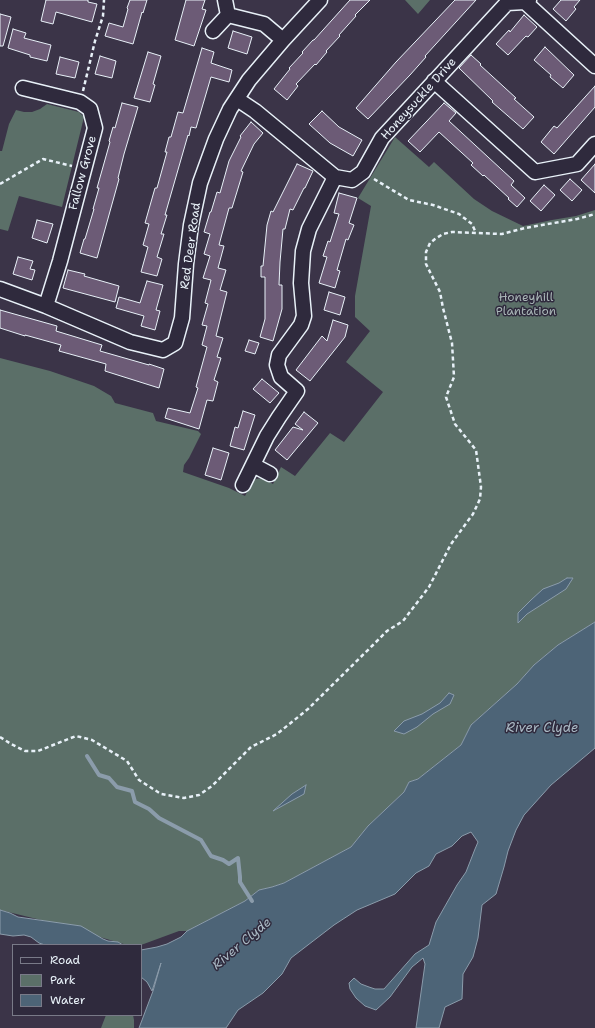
<!DOCTYPE html>
<style>
body{margin:0}
#map{position:relative;width:595px;height:1028px;overflow:hidden;background:#3b3448;font-family:"Shantell Sans",sans-serif}
canvas{display:block}
.legend{position:absolute;left:12px;top:944px;width:130px;height:72px;box-sizing:border-box;background:#2f2a3d;border:1px solid #797a88;margin:0;padding:5px 7px;list-style:none;font-size:12px;color:#e8f1f8}
.legend li{display:flex;align-items:center;gap:8px;height:20px}
.legend b{width:20px;border:1px solid #797a88}
</style>
<div id="map">
<canvas width="595" height="1028"></canvas>
<ul class="legend">
<li><b style="height:5px;background:#2f2a3d"></b>Road</li>
<li><b style="height:11px;background:#5b6f68"></b>Park</li>
<li><b style="height:11px;background:#4d6477"></b>Water</li>
</ul>
</div>
<script>
const c = document.querySelector('canvas').getContext('2d');
c.lineJoin = 'round';
function fill(path, color) { c.fillStyle = color; c.fill(path, 'evenodd'); }
const shape = rows => new Path2D(rows.map(r => 'M' + r).join(''));
function stroke(path, color, width, dash) { c.strokeStyle = color; c.lineWidth = width; c.lineCap = dash ? 'butt' : 'round'; c.setLineDash(dash || []); c.stroke(path); }
function label(font, color, halo, rows, align = 'center') {
  c.font = font + ' "Shantell Sans",sans-serif'; c.lineWidth = 3; c.setLineDash([]); c.textBaseline = 'middle'; c.strokeStyle = halo; c.fillStyle = color; for (const [text, x, y, turn = 0] of rows) {
    c.save(); c.translate(x, y); c.rotate((+turn || 0) * Math.PI / 180); c.textAlign = isNaN(turn) ? turn : align; if (halo) c.strokeText(text, 0, 0); c.fillText(text, 0, 0); c.restore();
  }
}
const green = shape([
 [405,0,430,0,418,14],
 [47,104,79,112,84,117,62,207,19,196,8,231,0,229,0,151,2,151,9,124,16,110,24,112,32,112,40,109],
 [395,137,429,167,434,162,474,199,492,211,523,226,552,220,576,216,595,210,595,622,558,645,534,665,517,684,471,725,461,745,418,779,409,782,404,792,368,826,351,847,284,883,272,887,259,890,245,901,187,931,179,931,141,945,127,945,45,921,0,910,0,358,50,371,94,386,111,396,115,403,153,413,156,421,198,431,201,434,189,458,184,465,183,472,229,488,245,496,252,482,256,479,262,478,273,484,281,467,295,476,330,433,344,442,383,392,346,362,370,331,355,317,355,296,371,206,358,198],
 [106,1015,133,1015,134,1020,134,1028,101,1028]
]);
const water = shape([
 [567,578,573,578,566,589,527,614,518,623,518,613,531,600,543,589,559,583,567,578],
 [595,622,595,748,551,785,524,815,516,830,508,851,504,867,496,894,482,905,478,938,473,957,463,974,462,999,445,1007,439,1028,416,1028,425,964,423,958,412,967,390,997,376,1010,365,1006,356,998,350,989,349,983,354,978,361,984,369,987,375,989,384,989,415,954,429,945,436,922,457,885,466,872,475,849,478,842,471,832,462,836,452,846,436,854,429,866,416,873,395,894,357,910,334,925,291,958,282,974,263,993,238,1010,226,1028,139,1028,153,991,161,963,152,991,147,982,141,977,141,950,157,947,167,944,181,937,187,931,245,901,259,890,272,887,284,883,351,847,368,826,404,792,409,782,418,779,461,745,471,725,517,684,534,665,558,645,595,622],
 [449,693,454,695,450,704,433,714,417,727,404,734,394,731,404,721,422,714,440,703,449,693],
 [306,785,304,794,273,811,292,794,306,785],
 [0,910,10,913,18,917,81,926,103,939,108,941,118,942,123,945,45,945,39,943,31,937,24,935,13,936,0,934,0,910]
]);
const stream = shape([
 [87,756,99,775,109,778,117,787,132,791,135,802,149,809,159,818,201,840,211,856,223,860,229,864,238,858,240,877,240,882,252,901]
]);
const building = shape([
 [46,0,88,0,88,2,97,4,92,22,56,12,53,24,41,21,46,0],
 [130,0,147,0,143,13,142,12,133,44,105,36,109,23,123,27,128,9,127,8,130,0],
 [186,0,205,0,202,9,206,10,194,46,175,40,186,0],
 [350,0,370,0,355,15,356,16,339,35,340,36,326,51,327,52,316,65,315,64,296,84,298,86,287,100,274,89,290,69,289,68,303,53,302,52,313,40,314,40,350,0],
 [455,0,476,0,425,56,426,57,410,75,368,119,356,108,396,62,455,0],
 [561,0,580,0,574,7,576,9,566,21,553,9,561,0],
 [0,14,11,17,3,46,0,46,0,14],
 [524,15,537,27,528,37,526,36,508,55,496,44,509,30,510,32,524,15],
 [13,29,26,33,24,38,51,45,47,61,30,57,30,55,8,48,13,29],
 [233,31,252,37,247,54,228,48,233,31],
 [545,47,574,75,563,88,550,77,551,75,534,60,545,47],
 [202,48,214,52,211,63,232,70,229,82,211,77,196,128,191,127,189,136,188,135,165,215,167,215,161,234,164,234,157,257,162,259,157,276,141,272,148,247,143,245,149,224,145,223,155,188,157,188,167,152,165,152,169,137,171,137,178,112,183,113,202,48],
 [148,52,161,56,153,84,155,85,150,102,134,98,148,52],
 [471,55,481,64,480,65,516,98,514,99,534,117,523,129,492,102,493,101,459,68,471,55],
 [100,56,116,61,112,78,95,74,100,56],
 [60,57,79,62,75,78,56,74,60,57],
 [595,86,595,107,554,154,541,142,554,126,557,128,595,86],
 [122,103,138,107,124,154,118,178,119,179,97,258,80,253,84,239,85,239,94,209,93,209,99,188,97,188,110,142,109,141,113,127,115,128,122,103],
 [444,103,456,113,449,121,514,181,511,185,525,198,517,207,508,199,509,198,484,175,483,176,471,165,473,163,439,132,420,152,408,141,444,103],
 [322,111,339,127,362,140,353,156,330,143,309,124,322,111],
 [251,122,263,133,254,144,241,171,243,172,232,208,229,208,219,245,224,246,218,268,226,270,220,290,227,292,216,336,223,338,217,357,221,358,214,380,218,382,213,401,207,400,199,429,165,418,168,408,190,413,198,388,196,387,207,347,202,345,207,326,202,325,208,304,205,303,211,280,203,278,210,256,204,254,210,234,204,232,210,212,211,212,217,192,220,193,229,161,241,137,240,136,251,122],
 [297,164,313,171,305,188,304,188,293,210,290,209,285,229,283,229,280,262,279,285,282,285,282,309,273,341,260,337,265,319,265,277,261,277,261,266,263,266,267,225,271,211,273,212,297,164],
 [595,164,595,193,581,180,595,164],
 [570,179,582,190,572,201,560,190,570,179],
 [544,185,555,195,541,211,530,201,544,185],
 [339,193,357,198,349,223,354,225,348,240,346,239,337,270,340,271,335,288,319,283,327,257,323,256,328,241,330,242,339,214,334,213,339,193],
 [37,220,53,224,47,243,32,238,37,220],
 [18,257,33,261,30,269,35,270,32,280,13,274,18,257],
 [68,270,85,274,84,276,119,286,115,302,63,288,68,270],
 [147,281,163,285,156,310,160,311,155,330,141,326,144,316,116,308,119,297,140,303,147,281],
 [329,292,345,297,340,315,324,310,329,292],
 [0,310,57,326,56,331,102,345,100,351,149,365,149,364,164,369,159,388,105,371,106,364,59,351,61,345,25,335,25,336,0,328,0,310],
 [333,320,348,325,345,337,310,381,296,370,322,336,327,341,333,320],
 [249,340,259,343,255,354,245,351,249,340],
 [262,379,279,393,270,403,253,389,262,379],
 [243,411,255,415,244,450,230,446,235,427,238,428,243,411],
 [304,412,318,423,287,460,275,450,293,427,303,430,295,424,304,412],
 [213,448,229,453,221,480,205,475,213,448]
]);
const path = shape([
 [83,91,95,41,103,16,104,0],
 [374,179,409,200,433,205,459,214,472,224,476,233],
 [0,184,43,159,72,166],
 [0,737,11,744,25,751,38,751,76,736,92,740,127,761,139,780,161,794,184,798,199,795,212,786,251,747,277,734,308,709,373,645,387,631,403,621,429,587,451,544,473,514,480,499,481,487,476,450,455,424,446,397,454,377,452,343,443,308,440,292,426,264,426,252,430,243,435,239,443,234,452,232,502,234,525,228,577,219,595,214]
]);
const street = shape([
 [225,0,228,15,264,24,283,40],
 [525,2,595,66],
 [213,31,228,15],
 [434,81,535,172,577,164,595,144],
 [23,88,80,102,90,109,95,128,60,261,46,306],
 [237,99,255,111,335,177,352,180,363,172,382,138,507,3,525,2,529,0],
 [0,289,46,306,130,342,163,350,175,343,182,318,186,264,191,225,200,183,216,139,230,109,249,80,283,40,320,0],
 [253,465,270,474],
 [243,485,267,436,279,417,297,391,281,377,277,365,279,355,301,325,304,316,301,283,303,251,309,229,335,177]
]);
const streetNames = [
 ["Honeysuckle Drive",419,99,-48],
 ["Fallow Grove",83,173,-75],
 ["Red Deer Road",191,246,-82]
];
const parkNames = [
 ["Honeyhill",526,298],
 ["Plantation",526,312]
];
const waterNames = [
 ["River Clyde",542,729],
 ["River Clyde",242,944,-40]
];
fill(green, '#5b6f68');
fill(water, '#4d6477');
stroke(water, '#8b9cab', 1);
stroke(stream, '#8b9cab', 4);
fill(building, '#6c5b76');
stroke(building, '#e8f1f8', 1);
stroke(street, '#e8f1f8', 17);
stroke(path, '#e8f1f8', 2.5, [4, 3]);
stroke(street, '#2f2a3d', 14);
label('12px', '#e8f1f8', '#2f2a3d', streetNames);
label('12px', '#a9b6b7', '#2f2a3d', parkNames);
label('italic 13px', '#aab9c4', '#2f2a3d', waterNames);
</script>
